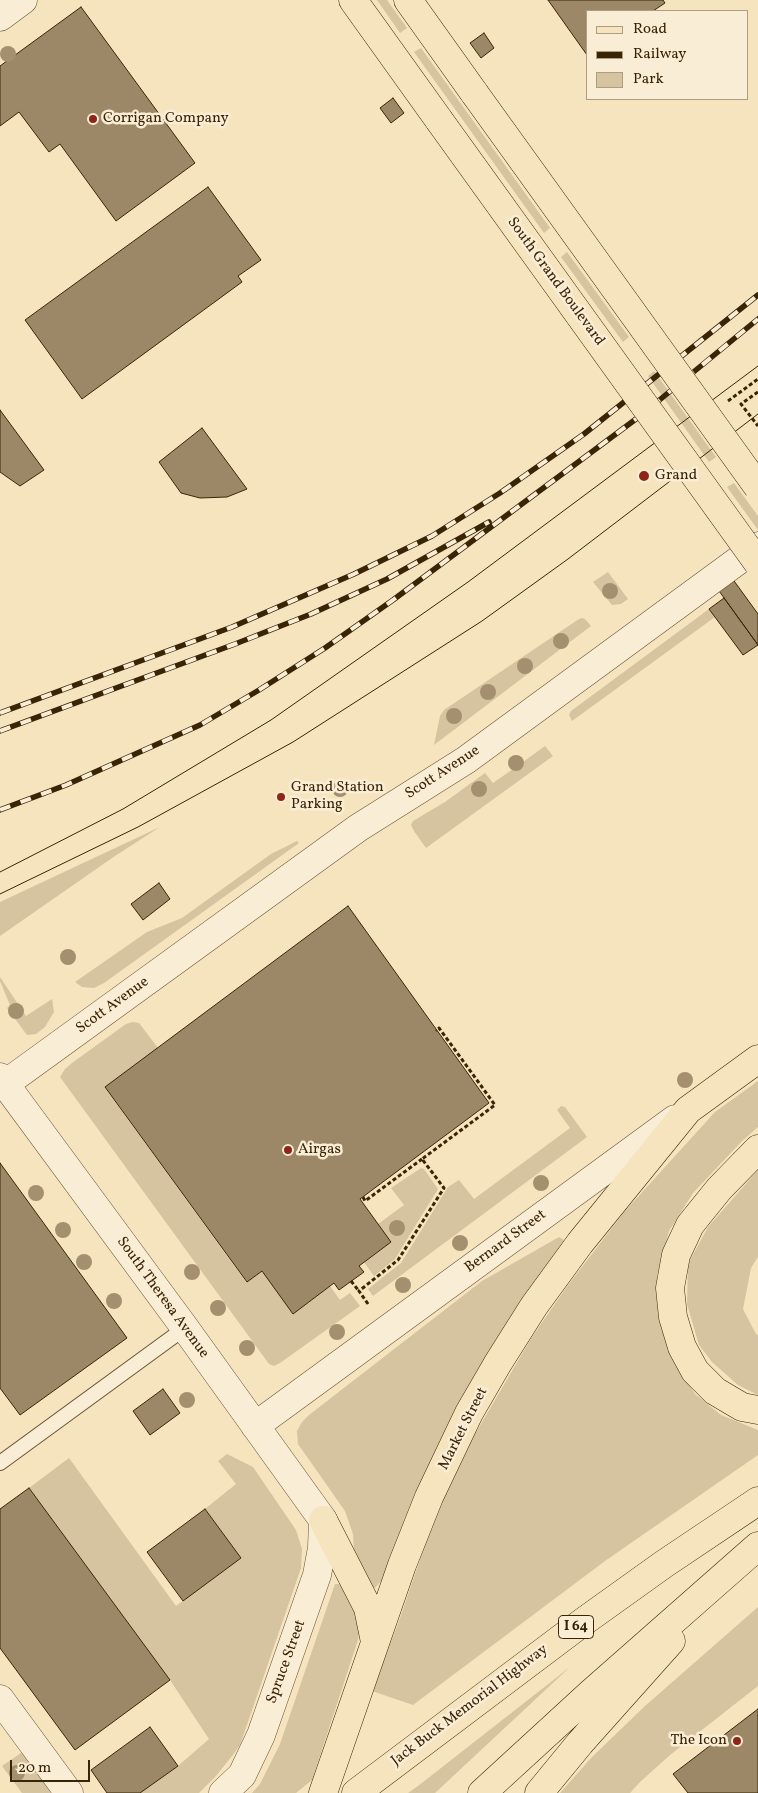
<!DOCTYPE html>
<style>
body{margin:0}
#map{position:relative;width:758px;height:1793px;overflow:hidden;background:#f6e4be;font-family:Vollkorn,serif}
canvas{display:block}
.legend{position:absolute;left:586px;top:10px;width:162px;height:90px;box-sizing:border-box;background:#f9edd5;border:1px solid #ad9d82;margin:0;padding:6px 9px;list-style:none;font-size:15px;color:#3a2406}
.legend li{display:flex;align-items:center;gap:10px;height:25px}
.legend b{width:25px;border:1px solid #ad9d82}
.scale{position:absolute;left:10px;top:1760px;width:80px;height:22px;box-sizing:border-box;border:2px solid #3a2406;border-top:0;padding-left:6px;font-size:15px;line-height:18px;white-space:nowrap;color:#3a2406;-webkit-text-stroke:4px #f9edd5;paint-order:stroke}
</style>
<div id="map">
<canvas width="758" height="1793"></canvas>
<ul class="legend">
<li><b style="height:6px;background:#f6e4be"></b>Road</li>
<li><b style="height:6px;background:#3a2406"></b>Railway</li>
<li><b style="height:14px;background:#d6c39f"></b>Park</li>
</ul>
<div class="scale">20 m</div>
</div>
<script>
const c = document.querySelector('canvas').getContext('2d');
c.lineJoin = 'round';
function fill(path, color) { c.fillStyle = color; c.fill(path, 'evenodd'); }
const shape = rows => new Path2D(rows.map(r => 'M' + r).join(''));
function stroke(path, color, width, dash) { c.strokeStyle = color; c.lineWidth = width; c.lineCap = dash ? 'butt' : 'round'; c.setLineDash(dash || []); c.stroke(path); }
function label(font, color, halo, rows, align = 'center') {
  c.font = font + ' Vollkorn,serif'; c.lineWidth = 5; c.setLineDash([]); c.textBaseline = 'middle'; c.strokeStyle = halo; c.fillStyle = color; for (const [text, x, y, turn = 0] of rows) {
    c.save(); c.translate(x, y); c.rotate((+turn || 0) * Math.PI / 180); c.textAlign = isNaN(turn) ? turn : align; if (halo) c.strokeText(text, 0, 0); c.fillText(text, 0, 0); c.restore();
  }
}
const green = shape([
 [377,0,387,0,407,28,400,33],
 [421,48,550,228,544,233,414,52],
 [567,252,629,337,623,342,561,257],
 [654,371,716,457,709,462,648,376],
 [734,483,758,516,758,530,727,487],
 [608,572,628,599,621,604,612,605,593,582],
 [709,609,715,617,572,721,569,715,571,711],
 [582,618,585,619,591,626,434,745,440,716,444,710,579,619],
 [545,746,553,756,426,848,414,831,411,825,413,821,445,802,485,773,493,783,513,769,509,763,518,756,523,762],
 [160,827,115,856,0,936,0,902],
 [297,841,299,843,104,983,94,988,82,987,75,982,147,932,182,918,271,854],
 [0,977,26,1016,52,999,54,1012,45,1027,36,1034,27,1035,7,1008,10,1005,0,981],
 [133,1022,139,1023,158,1048,105,1088,246,1282,262,1271,293,1313,330,1286,340,1300,350,1293,360,1306,280,1363,274,1366,269,1364,60,1077,65,1069,72,1063,126,1024],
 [758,1081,758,1127,742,1141,693,1193,669,1231,657,1276,659,1317,675,1364,695,1394,721,1415,758,1430,758,1455,605,1561,413,1705,372,1691,399,1621,432,1524,472,1439,532,1337,568,1285,625,1211,715,1112],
 [561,1106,565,1107,587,1137,373,1296,368,1289,401,1263,448,1187,459,1180,474,1199,570,1128,557,1110],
 [421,1168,424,1169,438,1189,395,1259,374,1276,364,1262,391,1242,378,1224,404,1205,391,1188],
 [758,1170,758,1257,751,1268,743,1309,756,1334,758,1335,758,1395,738,1385,712,1362,699,1345,687,1304,688,1264,708,1227],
 [559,1237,564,1240,530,1289,426,1474,382,1580,375,1588,369,1585,354,1553,353,1534,345,1511,298,1444,297,1431,302,1422,309,1415,482,1281],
 [227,1454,253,1467,296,1530,302,1549,301,1568,240,1745,232,1756,216,1776,199,1793,140,1793,178,1766,209,1739,170,1680,29,1488,69,1458,176,1606,241,1558,205,1509,236,1484,218,1461],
 [335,1584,339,1584,347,1591,360,1624,358,1640,312,1780,296,1793,252,1793,260,1784,280,1744],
 [758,1607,758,1686,670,1755,640,1782,630,1793,560,1793,592,1757,645,1706],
 [570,1667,435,1793,408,1793,418,1786],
 [21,1753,30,1755,51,1785,50,1793,22,1793,2,1766]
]);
const building = shape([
 [548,0,663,0,665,3,653,11,587,11,587,55,548,0],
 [81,7,195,163,116,221,60,144,49,152,19,112,0,126,0,66,81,7],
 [484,33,494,48,481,58,470,43,484,33],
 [393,98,404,113,391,123,380,108,393,98],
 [208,187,261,260,238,276,242,282,82,399,25,320,208,187],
 [0,410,44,470,20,486,0,472,0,410],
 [202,428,247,489,227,497,200,498,181,493,159,462,202,428],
 [729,574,758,614,758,645,714,584,729,574],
 [724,598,758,645,743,655,709,609,724,598],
 [159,883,170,899,143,920,131,904,159,883],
 [348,906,489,1103,360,1199,391,1242,359,1266,364,1272,339,1290,334,1283,293,1314,262,1271,247,1282,105,1087,348,906],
 [0,1163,127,1338,20,1415,0,1388,0,1163],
 [163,1389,180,1413,150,1435,133,1411,163,1389],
 [29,1488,170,1680,75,1750,0,1648,0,1509,29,1488],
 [205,1509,241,1558,183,1601,147,1552,205,1509],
 [758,1709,758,1793,688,1793,673,1774,758,1709],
 [150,1727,178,1766,140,1793,107,1793,91,1770,150,1727]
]);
const path = shape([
 [758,392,741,404,758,426],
 [728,401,758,379],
 [363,1197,365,1201,422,1159],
 [351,1281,359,1291],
 [368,1304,359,1291,398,1260,444,1188,422,1159,495,1105,439,1028,436,1031]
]);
const lane = shape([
 [0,1463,185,1328]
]);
const street = shape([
 [0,17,23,0],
 [0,1077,185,1328,323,1520,322,1548,317,1575,261,1735,242,1775,223,1793],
 [5,1084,358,828,466,760,758,546],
 [255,1426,675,1119],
 [0,1699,69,1793]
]);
const primary = shape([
 [353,0,439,120],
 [408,0,475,94],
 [323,1520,368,1608,375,1642],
 [323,1793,402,1565,429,1497,469,1413,498,1363,534,1306,580,1243,688,1110,758,1059]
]);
const highway = shape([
 [758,1149,719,1189,690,1225,676,1255,670,1288,673,1317,682,1347,695,1371,715,1391,742,1407,758,1410],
 [356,1793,583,1622,664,1564,758,1501],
 [482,1793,591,1693,758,1546],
 [539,1793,580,1743,671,1641]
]);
const tram = shape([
 [0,872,123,809,271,720,468,582,758,366],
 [0,894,138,827,293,742,482,621,568,559,758,414]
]);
const rail = shape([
 [0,713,232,627,354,574,432,536,500,493,584,434,758,295],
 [0,731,235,644,311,614,387,579,489,522],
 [0,810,66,785,200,725,259,690,325,648,393,600,640,416,758,319]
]);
const primaryBridge = shape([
 [475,94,758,487],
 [439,120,758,563]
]);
const trees = [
 [8,54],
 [610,591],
 [561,641],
 [525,666],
 [488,692],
 [454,716],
 [516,763],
 [340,789],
 [479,789],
 [68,957],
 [16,1011],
 [685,1080],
 [541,1183],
 [36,1193],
 [397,1228],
 [63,1230],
 [460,1243],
 [84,1262],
 [192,1272],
 [403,1285],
 [114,1301],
 [218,1308],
 [337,1332],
 [247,1348],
 [187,1400],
 [17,1773]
];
const markers = [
 [93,119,5,"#8f2418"],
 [644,476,6,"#8f2418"],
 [281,797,5,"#8f2418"],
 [288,1150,5,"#8f2418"],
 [737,1741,5,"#8f2418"]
];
const shields = [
 [576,1627,35]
];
const shieldNames = [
 ["I 64",576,1627]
];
const poiNames = [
 ["Corrigan Company",103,119],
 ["Grand",655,476],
 ["Grand Station",291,788],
 ["Parking",291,805],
 ["Airgas",298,1150],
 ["The Icon",727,1741,"right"]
];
const streetNames = [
 ["South Grand Boulevard",555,282,54],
 ["Scott Avenue",443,773,-33],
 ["Scott Avenue",113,1006,-36],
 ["Bernard Street",506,1242,-36],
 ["South Theresa Avenue",162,1298,54],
 ["Market Street",464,1429,-63],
 ["Spruce Street",287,1662,-70],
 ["Jack Buck Memorial Highway",470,1706,-37]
];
fill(green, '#d6c39f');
fill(building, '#9c8866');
stroke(building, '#3a2406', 1);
stroke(lane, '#695434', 16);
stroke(street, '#695434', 29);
stroke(primary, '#3a2406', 29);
stroke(highway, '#3a2406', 29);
stroke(path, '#3a2406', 3, [4, 2.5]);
stroke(lane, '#f9edd5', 14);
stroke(street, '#f9edd5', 28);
stroke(primary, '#f6e4be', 28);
stroke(highway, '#f6e4be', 28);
stroke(tram, '#3a2406', 1);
stroke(rail, '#3a2406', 5.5);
stroke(rail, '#f9edd5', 4, [11]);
stroke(primaryBridge, '#3a2406', 29, []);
stroke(primaryBridge, '#f6e4be', 28);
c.fillStyle = '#a4906e';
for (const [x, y] of trees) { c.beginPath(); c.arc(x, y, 8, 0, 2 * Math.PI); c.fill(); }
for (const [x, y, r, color] of markers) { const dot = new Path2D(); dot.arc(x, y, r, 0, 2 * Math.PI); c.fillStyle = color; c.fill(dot); stroke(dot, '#f9edd5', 2); }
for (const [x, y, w] of shields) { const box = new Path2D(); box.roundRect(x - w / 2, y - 11.5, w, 23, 4); c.fillStyle = '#f9edd5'; c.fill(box); stroke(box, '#3a2406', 1); }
label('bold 14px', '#3a2406', null, shieldNames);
label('15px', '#3a2406', '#f9edd5', poiNames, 'left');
label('15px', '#3a2406', '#f9edd5', streetNames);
</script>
